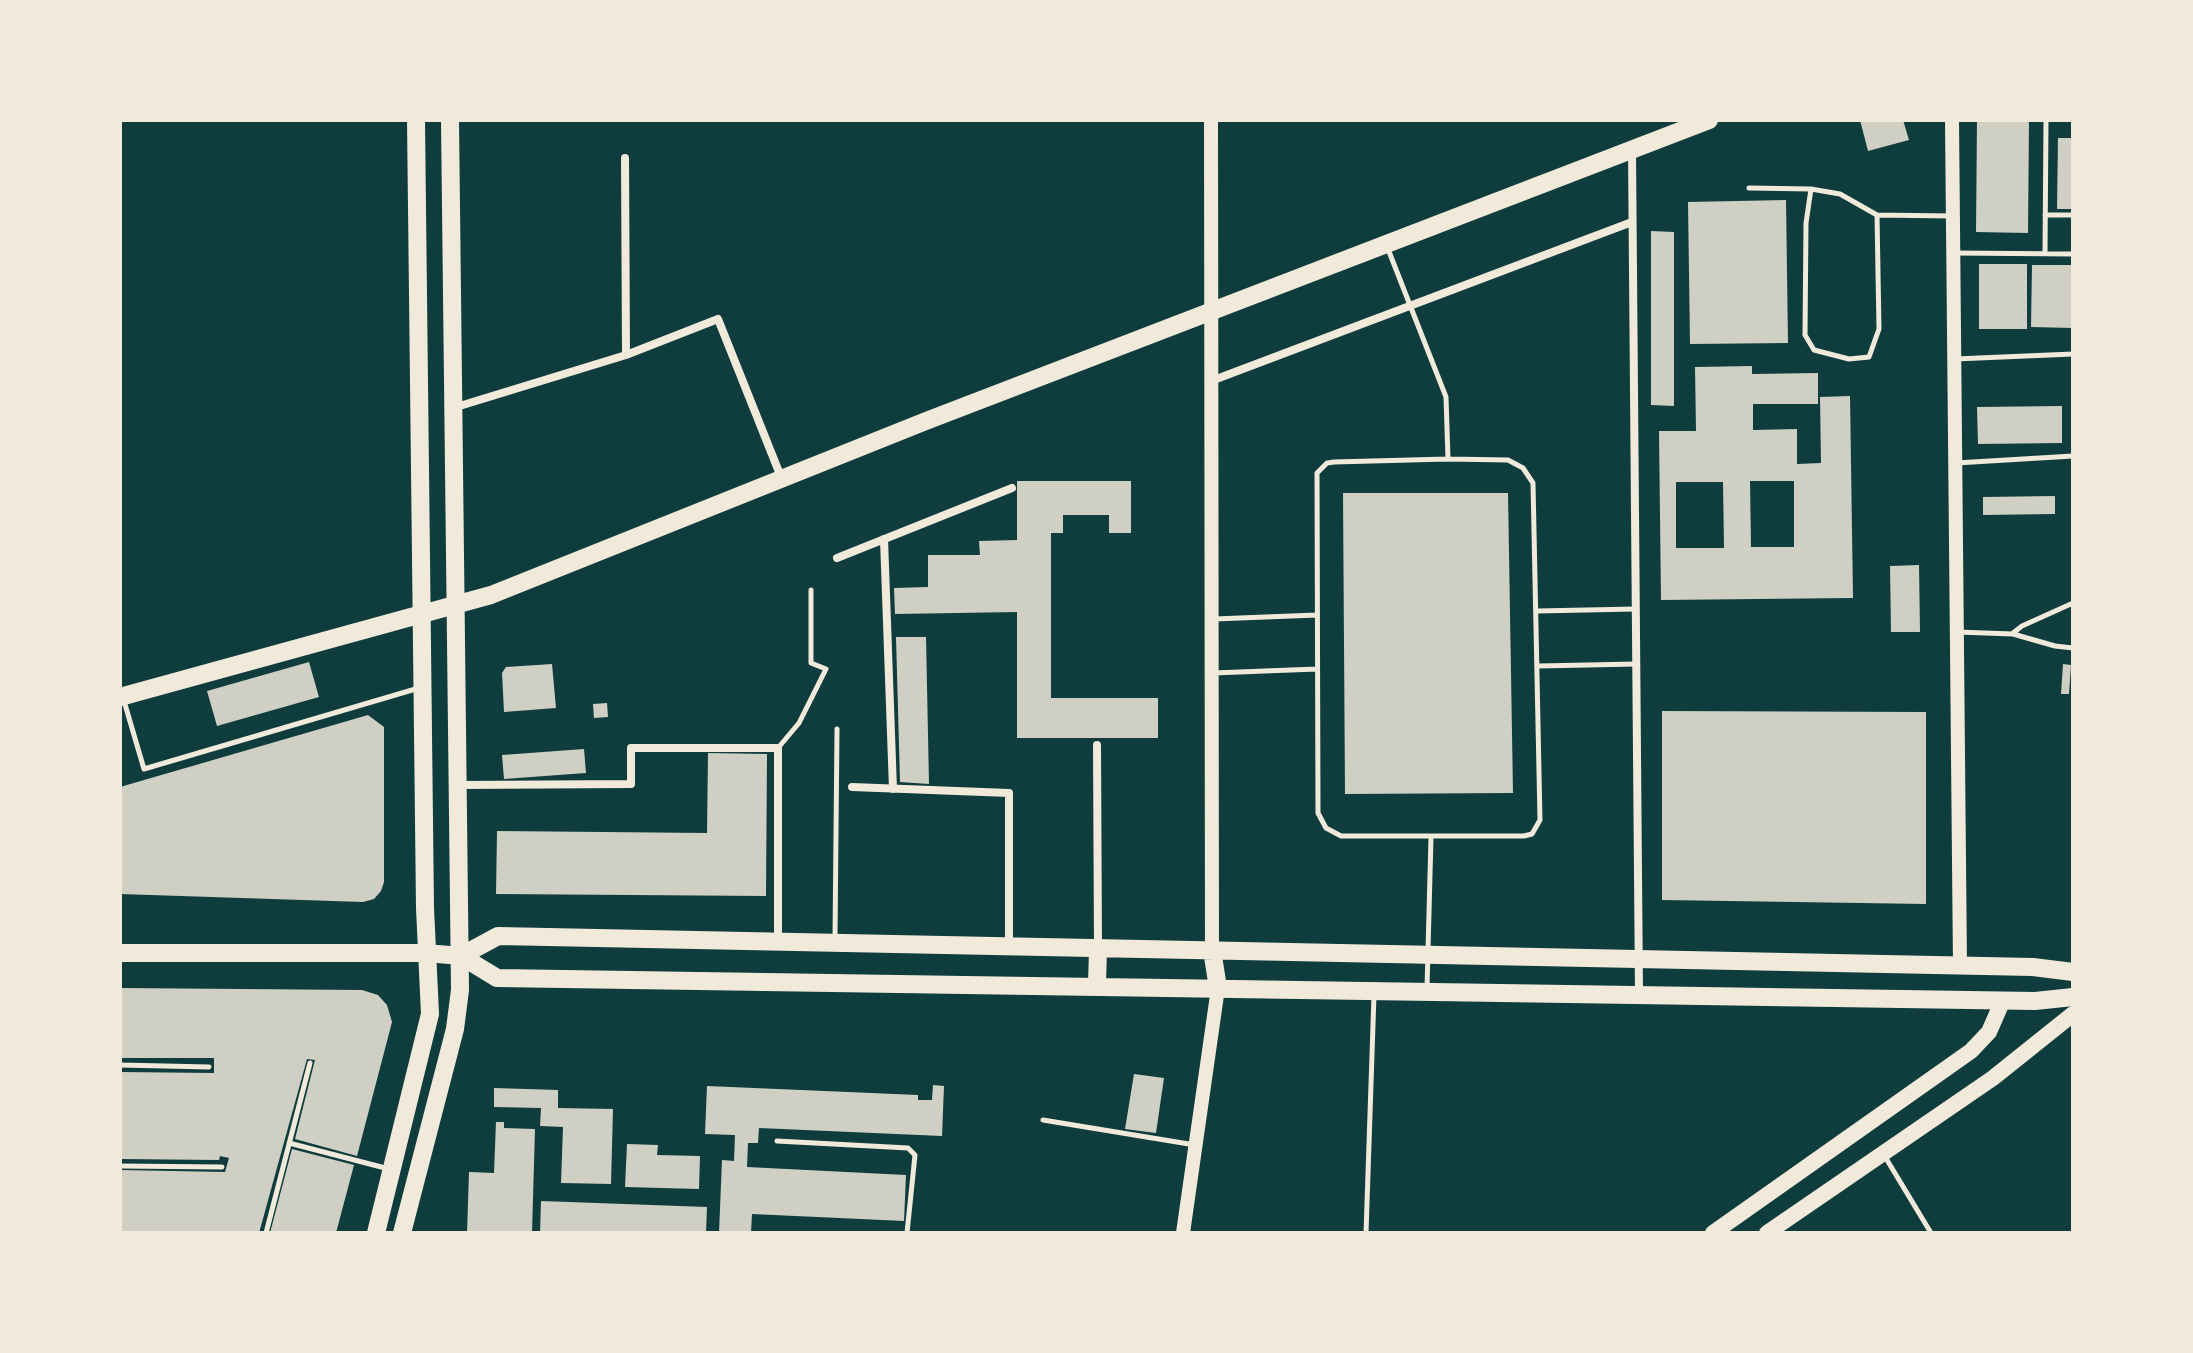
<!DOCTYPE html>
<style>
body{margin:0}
#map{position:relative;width:2193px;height:1353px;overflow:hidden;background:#0f3d3e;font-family:"Exo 2",sans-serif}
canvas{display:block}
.frame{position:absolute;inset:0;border:122px solid #f1e9da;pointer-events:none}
</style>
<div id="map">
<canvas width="2193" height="1353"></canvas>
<div class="frame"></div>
</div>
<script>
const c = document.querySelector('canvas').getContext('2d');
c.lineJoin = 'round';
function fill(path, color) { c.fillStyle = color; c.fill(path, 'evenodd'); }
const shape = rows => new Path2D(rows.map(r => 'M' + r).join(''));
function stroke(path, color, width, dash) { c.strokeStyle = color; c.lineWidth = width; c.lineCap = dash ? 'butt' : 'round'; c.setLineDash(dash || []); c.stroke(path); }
const building = shape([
 [1860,120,1903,120,1909,140,1868,151],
 [1977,120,2029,120,2028,233,1976,232],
 [2058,138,2073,138,2073,209,2057,209],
 [1786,200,1788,343,1690,344,1688,202],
 [1651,231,1674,232,1674,406,1651,405],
 [1979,264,2027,264,2027,329,1979,329],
 [2032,265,2073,265,2073,328,2031,327],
 [1752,366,1752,374,1818,373,1818,404,1753,404,1753,430,1797,429,1797,464,1821,463,1820,397,1850,396,1853,598,1661,600,1659,431,1696,431,1695,367],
 [1750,481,1794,481,1794,547,1751,547],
 [1676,482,1723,482,1724,548,1676,548],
 [2062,406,2062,443,1978,444,1977,407],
 [1017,481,1131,481,1131,533,1109,533,1109,515,1063,515,1063,533,1051,533,1051,698,1158,698,1158,738,1017,738,1017,612,895,614,894,588,928,587,928,555,980,555,979,541,1017,540],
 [1343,493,1508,493,1513,793,1345,794],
 [2055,496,2055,514,1983,515,1983,497],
 [1919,565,1920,632,1891,632,1890,566],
 [896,637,926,637,929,784,900,782],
 [309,662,319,697,217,726,207,691],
 [552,664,556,708,504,712,502,673,506,667],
 [2063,664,2071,665,2069,694,2061,694],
 [607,703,608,717,594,718,593,704],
 [1662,711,1926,712,1926,904,1662,900],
 [368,715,384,727,384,882,381,891,374,899,363,902,120,894,120,787],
 [584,749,586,773,504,779,502,755],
 [708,753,767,754,766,896,496,894,497,831,707,833],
 [120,988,362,990,378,995,387,1005,392,1022,357,1156,295,1139,315,1060,307,1059,259,1233,120,1233,120,1170,225,1172,229,1158,220,1156,219,1160,120,1159,120,1072,214,1073,214,1058,120,1058],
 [1134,1074,1164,1078,1156,1133,1125,1129],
 [933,1085,944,1086,942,1136,759,1128,758,1143,748,1143,747,1167,906,1175,904,1221,752,1214,751,1233,719,1233,722,1160,734,1161,735,1135,705,1134,707,1086,918,1095,918,1100,932,1100],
 [494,1088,558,1090,558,1108,613,1109,611,1184,561,1183,563,1127,540,1126,541,1108,494,1107],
 [496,1122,504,1122,504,1128,535,1129,532,1233,467,1233,469,1172,494,1173],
 [627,1144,658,1145,657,1155,700,1156,699,1189,625,1187],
 [292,1149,354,1165,336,1233,270,1233],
 [541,1201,707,1207,706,1233,540,1233]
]);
const service = shape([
 [1749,188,1811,189,1840,194,1877,215,1951,216],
 [1811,189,1806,223,1805,335,1814,350,1849,359,1869,357,1879,329,1877,215],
 [2045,215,2073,215],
 [1388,249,1446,397,1448,459],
 [1954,253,2073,254],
 [2045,254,2046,120],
 [1955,359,2073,354],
 [1448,459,1508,460,1523,468,1533,483,1540,820,1532,834,1524,836,1341,836,1326,828,1318,813,1317,473,1327,463,1334,462,1448,459],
 [1956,463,2073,456],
 [1537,611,1635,609],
 [1214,619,1317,615],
 [1957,632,2013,634,2055,646,2073,648],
 [2013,633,2022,626,2073,603],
 [1538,666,1636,664],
 [1213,673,1317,669],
 [124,701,144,769,419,688],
 [778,748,799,723,826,669,811,663,811,590],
 [835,937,837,729],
 [1427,988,1431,837],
 [120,1065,209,1067],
 [1043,1120,1195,1145],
 [777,1141,908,1148,915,1155,907,1233],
 [289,1143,389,1169],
 [1884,1155,1931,1233],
 [120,1166,222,1167],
 [266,1233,310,1063],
 [1366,1233,1374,995]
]);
const minor = shape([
 [1632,151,1639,993],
 [625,158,626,355],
 [1211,381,1632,222],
 [453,408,626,355,718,319,781,477],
 [884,539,893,789],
 [837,558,1012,488],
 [1097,745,1098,947],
 [459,785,631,784,631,748,778,748,778,941],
 [852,787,1009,793,1009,945]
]);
const tertiary = shape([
 [1211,120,1212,950],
 [1952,120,1960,966],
 [1183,1233,1218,988]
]);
const secondary = shape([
 [1713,1233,1971,1051,1989,1032,2003,1000],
 [1767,1233,1993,1078,2073,1014]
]);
const primary = shape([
 [120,697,491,595,926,421,1709,120],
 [1212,950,1218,988],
 [120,953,426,953,461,956,497,978,2035,1001,2073,997],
 [461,956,498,936,2033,967,2073,972],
 [1097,986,1098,948],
 [376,1233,430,1014,425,908,416,120],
 [402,1233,455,1029,460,990,450,120]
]);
fill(building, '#cfcfc3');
stroke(service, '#f1e9da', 5);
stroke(minor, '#f1e9da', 8);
stroke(tertiary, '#f1e9da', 14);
stroke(secondary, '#f1e9da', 16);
stroke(primary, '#f1e9da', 18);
</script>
